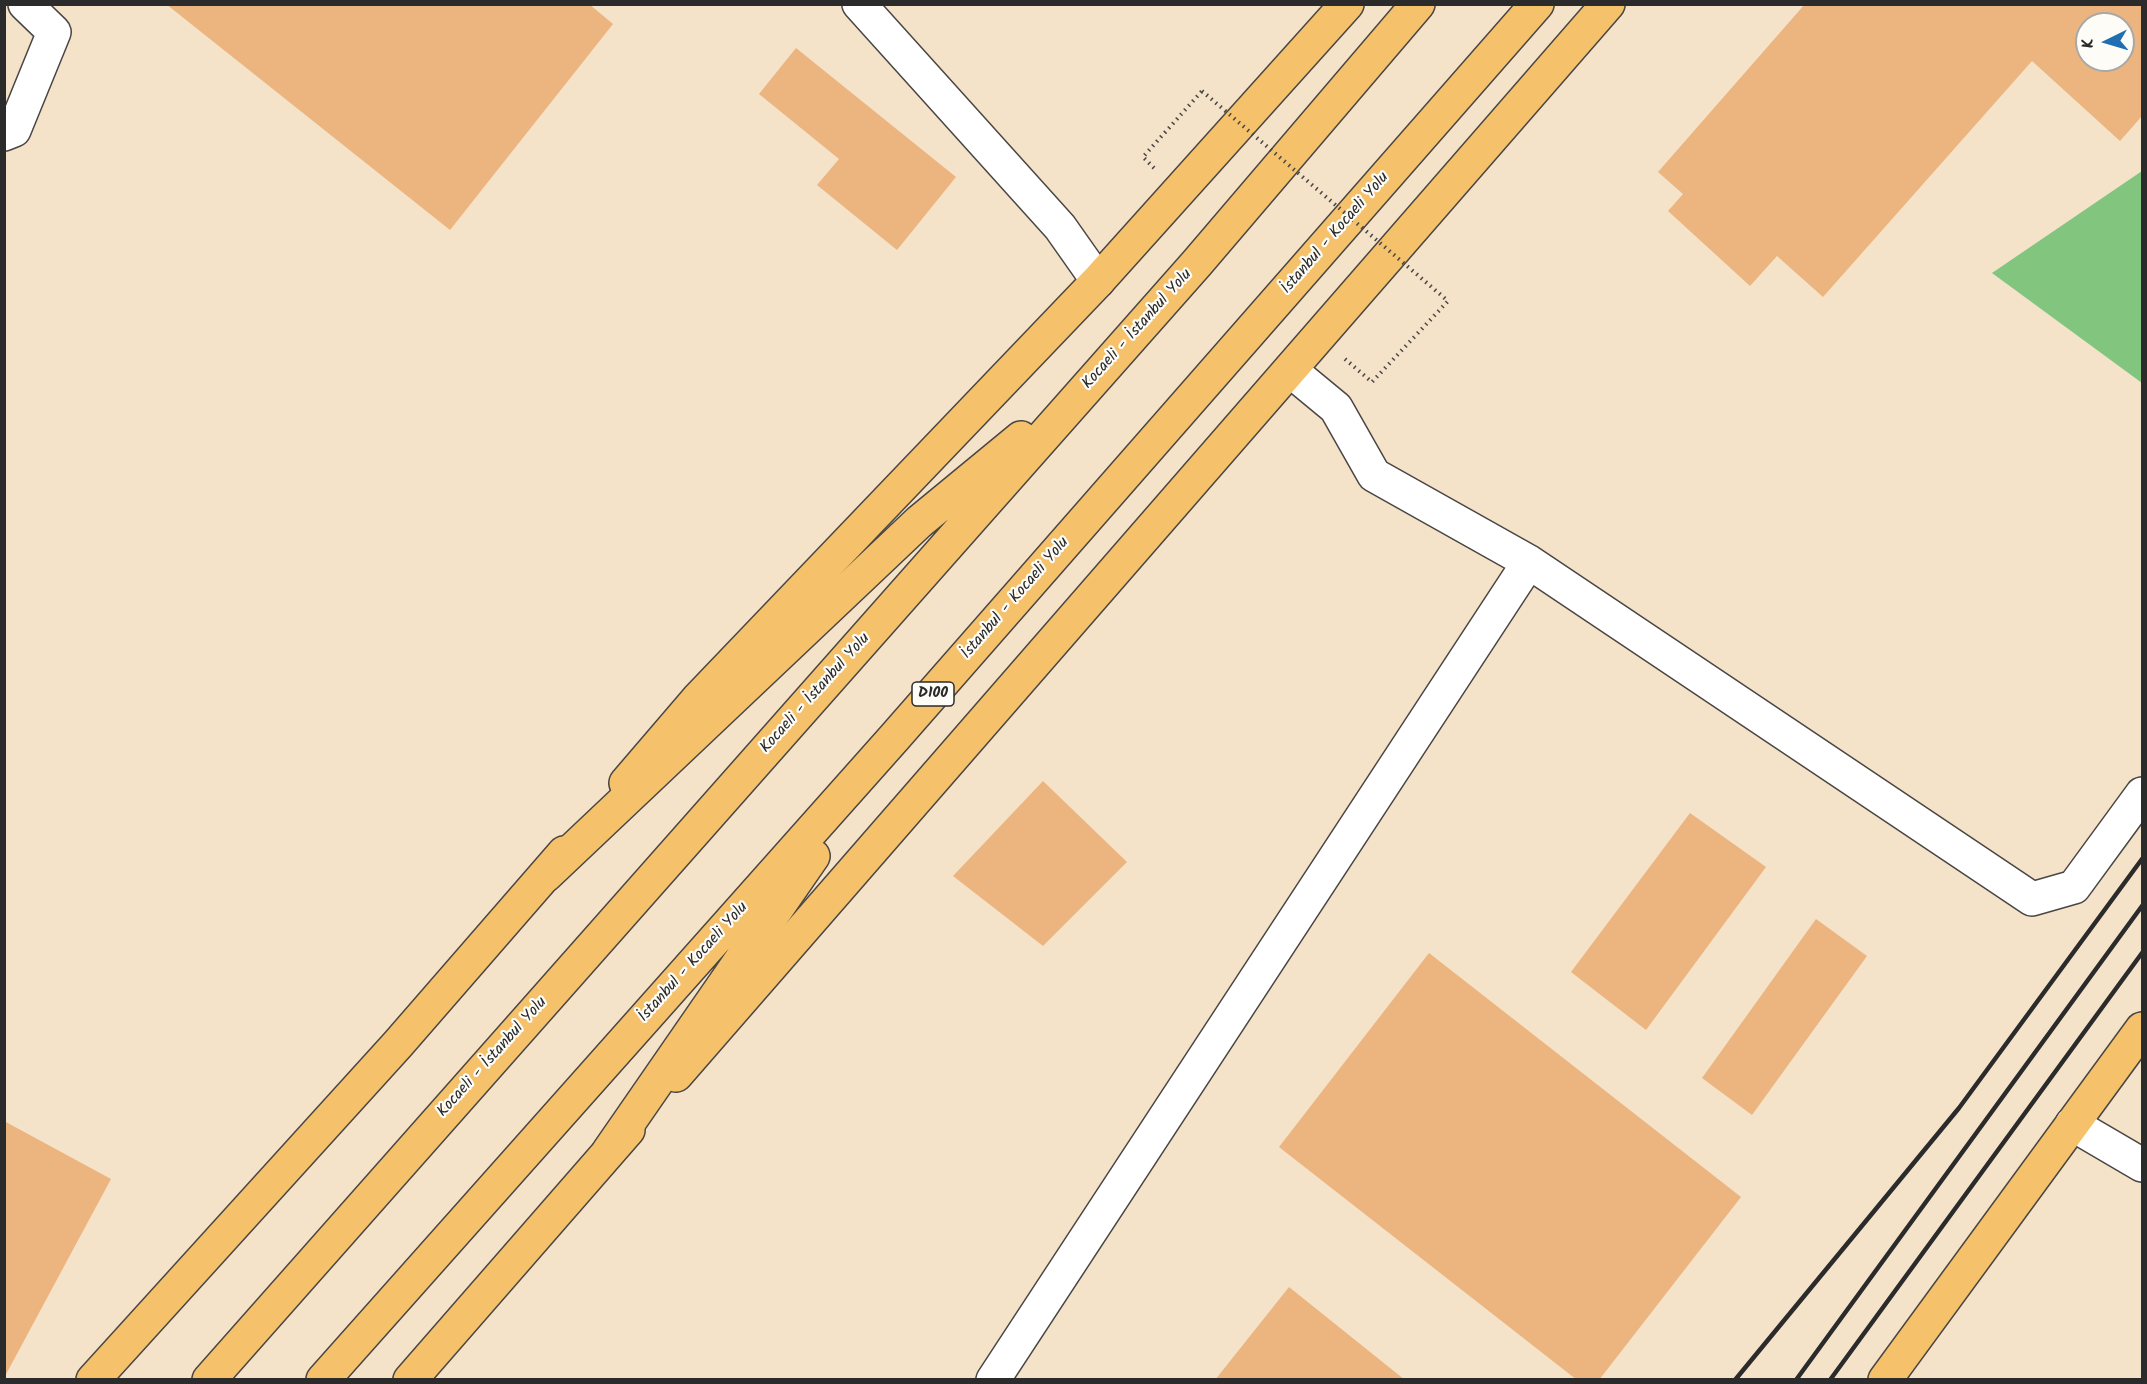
<!DOCTYPE html>
<meta charset="utf-8">
<style>
body{margin:0}
#map{position:relative;width:2147px;height:1384px;overflow:hidden;background:#f4e2c9;font-family:Kalam,sans-serif}
canvas{display:block}
.frame{position:absolute;inset:0;border:6px solid #2b2b2b;pointer-events:none}
.north{position:absolute;left:2075px;top:12px;width:60px;height:60px;box-sizing:border-box;background:#fdfcf7;border:2px solid #a9a8a5;border-radius:50%;rotate:265deg;font-size:16px;font-weight:700;line-height:24px;text-align:center;color:#2b2b2b}
.north::after{content:'';display:block;margin:auto;width:21px;height:27px;background:#1f6fb2;clip-path:polygon(50% 0,100% 100%,50% 72%,0 100%)}
</style>
<div id="map">
<canvas width="2147" height="1384"></canvas>
<div class="frame"></div>
<div class="north">K</div>
</div>
<script>
const c = document.querySelector('canvas').getContext('2d');
c.lineJoin = 'round';
function fill(path, color) { c.fillStyle = color; c.fill(path, 'evenodd'); }
const shape = rows => new Path2D(rows.map(r => 'M' + r).join(''));
function stroke(path, color, width, dash) { c.strokeStyle = color; c.lineWidth = width; c.lineCap = dash ? 'butt' : 'round'; c.setLineDash(dash || []); c.stroke(path); }
function label(font, color, halo, rows, align = 'center') {
  c.font = font + ' Kalam,sans-serif'; c.lineWidth = 4.5; c.setLineDash([]); c.textBaseline = 'middle'; c.strokeStyle = halo; c.fillStyle = color; for (const [text, x, y, turn = 0] of rows) {
    c.save(); c.translate(x, y); c.rotate((+turn || 0) * Math.PI / 180); c.textAlign = isNaN(turn) ? turn : align; if (halo) c.strokeText(text, 0, 0); c.fillText(text, 0, 0); c.restore();
  }
}
const green = shape([
 [2142,171,2142,383,1992,273]
]);
const building = shape([
 [166,4,589,4,613,24,450,230],
 [1805,4,2142,4,2142,116,2120,141,2032,61,1823,297,1777,256,1750,286,1668,211,1683,194,1658,172],
 [2087,24,2123,24,2123,60,2087,60],
 [796,48,956,177,897,250,817,185,839,159,759,94],
 [1043,781,1127,862,1043,946,953,876],
 [1690,813,1766,867,1646,1030,1571,972],
 [1816,919,1867,956,1752,1115,1702,1078],
 [1429,953,1741,1197,1599,1380,1577,1380,1279,1147],
 [4,1121,111,1179,4,1378],
 [1289,1287,1405,1380,1215,1380]
]);
const path = shape([
 [1154,168,1143,157,1202,91],
 [1345,359,1372,382,1448,301]
]);
const minor = shape([
 [859,4,1060,227,1098,281],
 [4,134,14,130,54,32,25,4],
 [1290,370,1336,408,1374,475,1529,562,2032,899,2074,887,2142,794],
 [2072,1124,2142,1165],
 [993,1380,1529,562]
]);
const major = shape([
 [626,783,698,699,1098,281,1347,4],
 [676,1075,1608,4],
 [93,1380,398,1044,564,853],
 [410,1380,628,1130],
 [1885,1380,2142,1029]
]);
const highway = shape([
 [546,875,919,522,1021,438],
 [609,1151,813,856],
 [209,1380,1197,263,1418,4],
 [323,1380,894,738,1537,4]
]);
const rail = shape([
 [1735,1380,1959,1108,2142,859],
 [1796,1380,2142,906],
 [1830,1380,2142,953]
]);
const pathBridge = shape([
 [1202,91,1448,301]
]);
const shields = [
 [933,694,42]
];
const shieldNames = [
 ["D100",933,694]
];
const streetNames = [
 ["İstanbul - Kocaeli Yolu",1336,234,-49],
 ["Kocaeli - İstanbul Yolu",1138,330,-48],
 ["İstanbul - Kocaeli Yolu",1016,599,-49],
 ["Kocaeli - İstanbul Yolu",816,694,-48],
 ["İstanbul - Kocaeli Yolu",694,963,-48],
 ["Kocaeli - İstanbul Yolu",493,1058,-48]
];
fill(green, '#82c57f');
fill(building, '#ecb57f');
stroke(minor, '#494643', 36);
stroke(major, '#494643', 36);
stroke(highway, '#494643', 36);
stroke(path, '#494643', 4, [1.5, 4.5]);
stroke(minor, '#fff', 33);
stroke(major, '#f6c16b', 33);
stroke(highway, '#f6c16b', 33);
stroke(rail, '#2b2b2b', 4.5);
stroke(pathBridge, '#494643', 4, [1.5, 4.5]);
for (const [x, y, w] of shields) { const box = new Path2D(); box.roundRect(x - w / 2, y - 12, w, 24, 4.5); c.fillStyle = '#fdfcf7'; c.fill(box); stroke(box, '#2b2b2b', 1.5); }
label('bold 15px', '#2b2b2b', null, shieldNames);
label('16px', '#2b2b2b', '#fdfcf7', streetNames);
</script>
